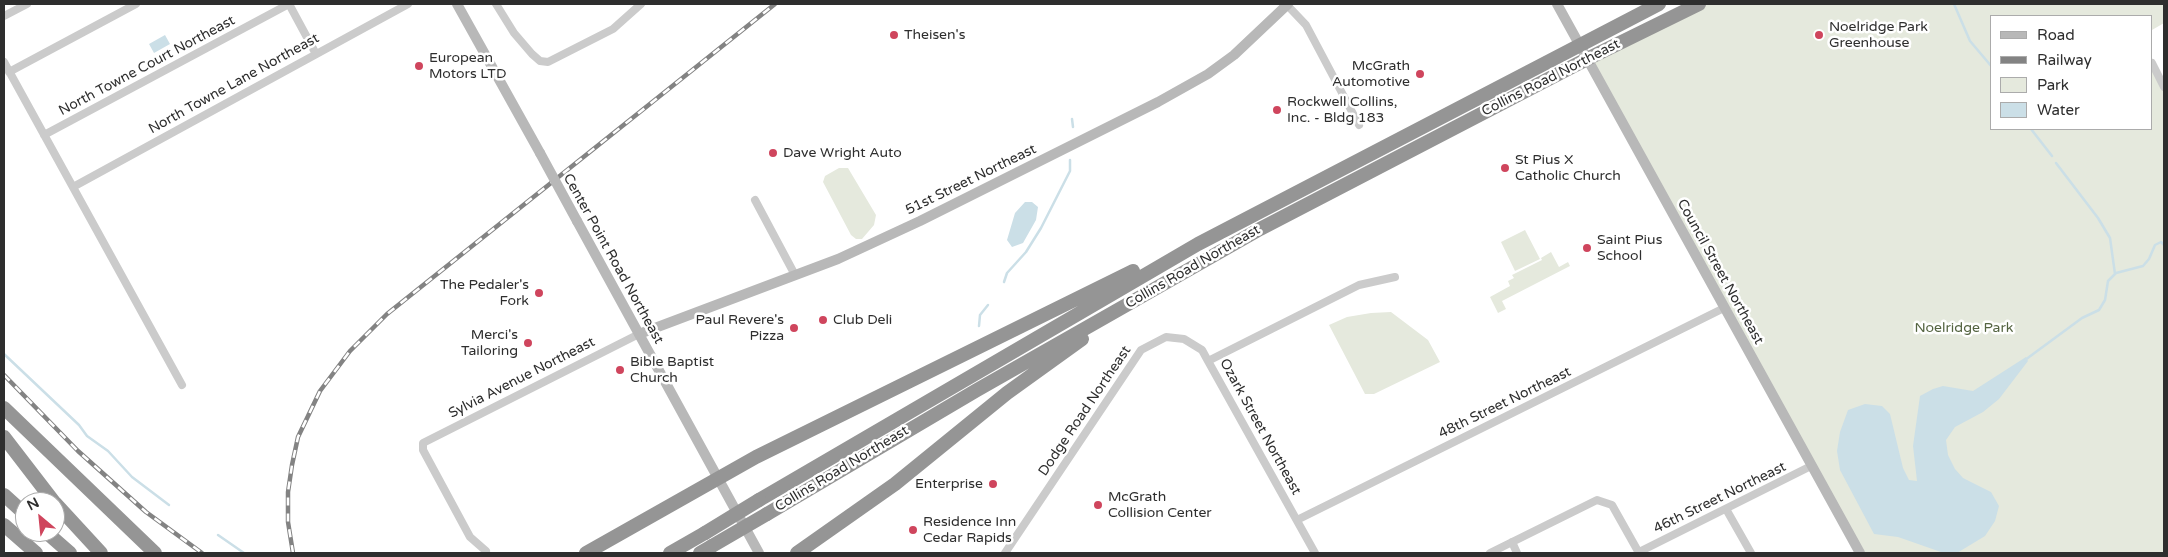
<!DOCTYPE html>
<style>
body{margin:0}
#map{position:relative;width:2168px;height:557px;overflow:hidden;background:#fff;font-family:"Varela Round",sans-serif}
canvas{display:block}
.frame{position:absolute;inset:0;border:5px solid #2e2e2e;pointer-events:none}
.legend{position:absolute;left:1990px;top:15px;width:162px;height:115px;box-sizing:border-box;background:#fff;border:1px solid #ababab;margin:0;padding:6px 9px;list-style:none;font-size:15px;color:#2e2e2e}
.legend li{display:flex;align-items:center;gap:10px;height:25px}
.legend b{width:25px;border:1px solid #ababab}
.north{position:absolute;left:15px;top:492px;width:50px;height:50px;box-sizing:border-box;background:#fff;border:1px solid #ababab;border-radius:50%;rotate:332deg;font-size:14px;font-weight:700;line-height:20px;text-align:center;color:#2e2e2e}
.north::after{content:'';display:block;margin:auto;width:18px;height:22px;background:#cf455d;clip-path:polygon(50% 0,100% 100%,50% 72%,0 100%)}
</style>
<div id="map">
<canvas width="2168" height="557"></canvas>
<div class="frame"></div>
<ul class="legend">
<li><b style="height:6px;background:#b8b8b8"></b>Road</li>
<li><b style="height:6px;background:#838383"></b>Railway</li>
<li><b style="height:14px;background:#e5e9dd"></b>Park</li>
<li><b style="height:14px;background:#cbdfe7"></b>Water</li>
</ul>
<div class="north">N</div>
</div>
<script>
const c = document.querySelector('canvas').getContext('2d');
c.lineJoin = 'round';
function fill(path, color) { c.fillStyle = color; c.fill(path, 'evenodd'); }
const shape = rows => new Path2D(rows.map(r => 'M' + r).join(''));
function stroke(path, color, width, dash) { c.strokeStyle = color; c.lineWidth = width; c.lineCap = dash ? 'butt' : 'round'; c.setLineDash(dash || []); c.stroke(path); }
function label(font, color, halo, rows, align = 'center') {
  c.font = font + ' "Varela Round",sans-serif'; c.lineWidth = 5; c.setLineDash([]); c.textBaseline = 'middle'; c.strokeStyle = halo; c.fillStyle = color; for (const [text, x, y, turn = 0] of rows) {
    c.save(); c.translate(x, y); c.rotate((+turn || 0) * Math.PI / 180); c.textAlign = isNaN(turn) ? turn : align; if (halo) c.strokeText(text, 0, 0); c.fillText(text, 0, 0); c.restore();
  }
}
const green = shape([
 [1699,4,2164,4,2164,23,2152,30,2152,16,1992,16,1992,129,2152,129,2152,63,2156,72,2164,78,2164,553,1860,553,1587,59],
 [839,168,848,168,876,215,874,225,862,239,856,239,851,235,823,182,825,176],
 [1525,230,1540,259,1515,271,1501,242],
 [1551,252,1559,267,1568,262,1570,266,1502,301,1506,309,1498,313,1490,297,1510,286,1508,281,1514,278,1512,275,1542,260,1541,258],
 [1391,312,1428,340,1440,362,1374,394,1365,394,1329,325,1347,317,1371,313]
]);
const water = shape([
 [165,35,170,44,154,53,149,44],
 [1025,202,1032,202,1038,207,1036,220,1023,243,1012,247,1007,240,1015,213],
 [2026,357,2028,361,1999,399,1983,412,1955,427,1946,440,1948,455,1955,469,1963,478,1991,492,1999,506,1995,521,1985,536,1957,553,1941,552,1898,537,1874,534,1840,470,1837,451,1840,432,1848,410,1865,404,1882,406,1890,414,1903,468,1909,480,1917,481,1913,446,1920,396,1933,389,1943,386,1973,391]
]);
const stream = shape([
 [1954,4,1970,41,1992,67],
 [1072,119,1073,127],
 [2031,129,2052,156],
 [2056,163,2098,218,2110,238,2115,274],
 [1004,282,1007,273,1026,252,1041,228,1070,171,1070,160],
 [979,326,980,315,988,305],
 [4,354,79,425,87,436,108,451,132,477,169,505],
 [2025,360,2082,318,2099,310,2105,300,2108,281,2116,273,2143,266,2149,259,2155,245,2161,242,2164,245],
 [218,535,244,553]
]);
const street = shape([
 [289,4,316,54],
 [496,4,514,33,532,54,540,61,548,62,613,29,641,4],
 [1287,5,1306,25,1359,125],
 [4,16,27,4],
 [4,62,182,385],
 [2152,63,2164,87],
 [9,72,136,4],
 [44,135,289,4],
 [73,187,408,4],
 [755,200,795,275],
 [1726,509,1751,553],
 [1297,520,1724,308],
 [1512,542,1517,553],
 [486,551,470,537,423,450,423,443,639,334],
 [1639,552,1811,466],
 [1005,553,1141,350,1166,337,1184,339,1202,350,1208,361],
 [1315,553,1208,361,1359,285,1395,277],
 [1490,553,1597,500,1612,505,1639,553]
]);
const secondary = shape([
 [457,4,540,153],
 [1557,4,1860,553],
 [577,221,759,553],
 [639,334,838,259,920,221,1158,102,1208,74,1234,55,1288,4]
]);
const highway = shape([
 [4,408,155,553],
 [4,437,54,502],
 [4,495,25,514],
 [759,500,1198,244,1659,4],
 [55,503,101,553],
 [767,514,977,390,1260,229,1587,59,1699,4],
 [4,525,36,553],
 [46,532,70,553],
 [586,553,756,457,1133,271],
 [670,553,705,533],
 [700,553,712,546],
 [797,553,895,484,1007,393,1082,339]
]);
const rail = shape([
 [4,375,78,451,146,512,202,553],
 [293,553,288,522,288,492,292,465,298,437,320,391,350,351,387,314,775,4]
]);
const secondaryBridge = shape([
 [540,153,577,221]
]);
const highwayBridge = shape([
 [705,533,759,500],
 [712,546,767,514]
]);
const markers = [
 [894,35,5,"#cf455d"],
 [1819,35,5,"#cf455d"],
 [419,66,5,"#cf455d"],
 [1420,74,5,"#cf455d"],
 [1277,110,5,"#cf455d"],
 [773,153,5,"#cf455d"],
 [1505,168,5,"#cf455d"],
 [1587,248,5,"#cf455d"],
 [539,293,5,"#cf455d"],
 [823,320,5,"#cf455d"],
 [794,328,5,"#cf455d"],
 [528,343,5,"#cf455d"],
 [620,370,5,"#cf455d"],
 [993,484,5,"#cf455d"],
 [1098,505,5,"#cf455d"],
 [913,530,5,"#cf455d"]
];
const poiNames = [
 ["Noelridge Park",1829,27],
 ["Greenhouse",1829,43],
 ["Theisen's",904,35],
 ["European",429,58],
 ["Motors LTD",429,74],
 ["McGrath",1410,66,"right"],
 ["Automotive",1410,82,"right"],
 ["Rockwell Collins,",1287,102],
 ["Inc. - Bldg 183",1287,118],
 ["Dave Wright Auto",783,153],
 ["St Pius X",1515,160],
 ["Catholic Church",1515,176],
 ["Saint Pius",1597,240],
 ["School",1597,256],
 ["The Pedaler's",529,285,"right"],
 ["Fork",529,301,"right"],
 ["Paul Revere's",784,320,"right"],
 ["Pizza",784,336,"right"],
 ["Club Deli",833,320],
 ["Merci's",518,335,"right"],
 ["Tailoring",518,351,"right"],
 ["Bible Baptist",630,362],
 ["Church",630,378],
 ["Enterprise",983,484,"right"],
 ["McGrath",1108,497],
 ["Collision Center",1108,513],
 ["Residence Inn",923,522],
 ["Cedar Rapids",923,538]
];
const streetNames = [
 ["North Towne Court Northeast",147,66,-28],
 ["Collins Road Northeast",1551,78,-27],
 ["North Towne Lane Northeast",234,84,-29],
 ["51st Street Northeast",971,180,-26],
 ["Center Point Road Northeast",613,259,61],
 ["Collins Road Northeast",1193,267,-30],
 ["Council Street Northeast",1720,272,61],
 ["Sylvia Avenue Northeast",522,378,-27],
 ["48th Street Northeast",1505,403,-26],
 ["Dodge Road Northeast",1085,411,-56],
 ["Ozark Street Northeast",1260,427,61],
 ["Collins Road Northeast",842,469,-31],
 ["46th Street Northeast",1720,498,-26]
];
const parkNames = [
 ["Noelridge Park",1964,328]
];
fill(green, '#e5e9dd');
fill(water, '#cbdfe7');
stroke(stream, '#cbdfe7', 2.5);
stroke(street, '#cbcbcb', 8);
stroke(secondary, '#b8b8b8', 10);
stroke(highway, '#959595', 14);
stroke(rail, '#838383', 4.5);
stroke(rail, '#fff', 2.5, [8]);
stroke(secondaryBridge, '#b8b8b8', 10);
stroke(highwayBridge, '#959595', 14);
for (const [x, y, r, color] of markers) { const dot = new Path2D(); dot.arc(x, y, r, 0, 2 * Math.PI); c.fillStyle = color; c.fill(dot); stroke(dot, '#fff', 2); }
label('14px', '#2e2e2e', '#fff', poiNames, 'left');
label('14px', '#2e2e2e', '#fff', streetNames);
label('14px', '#546441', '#fff', parkNames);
</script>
